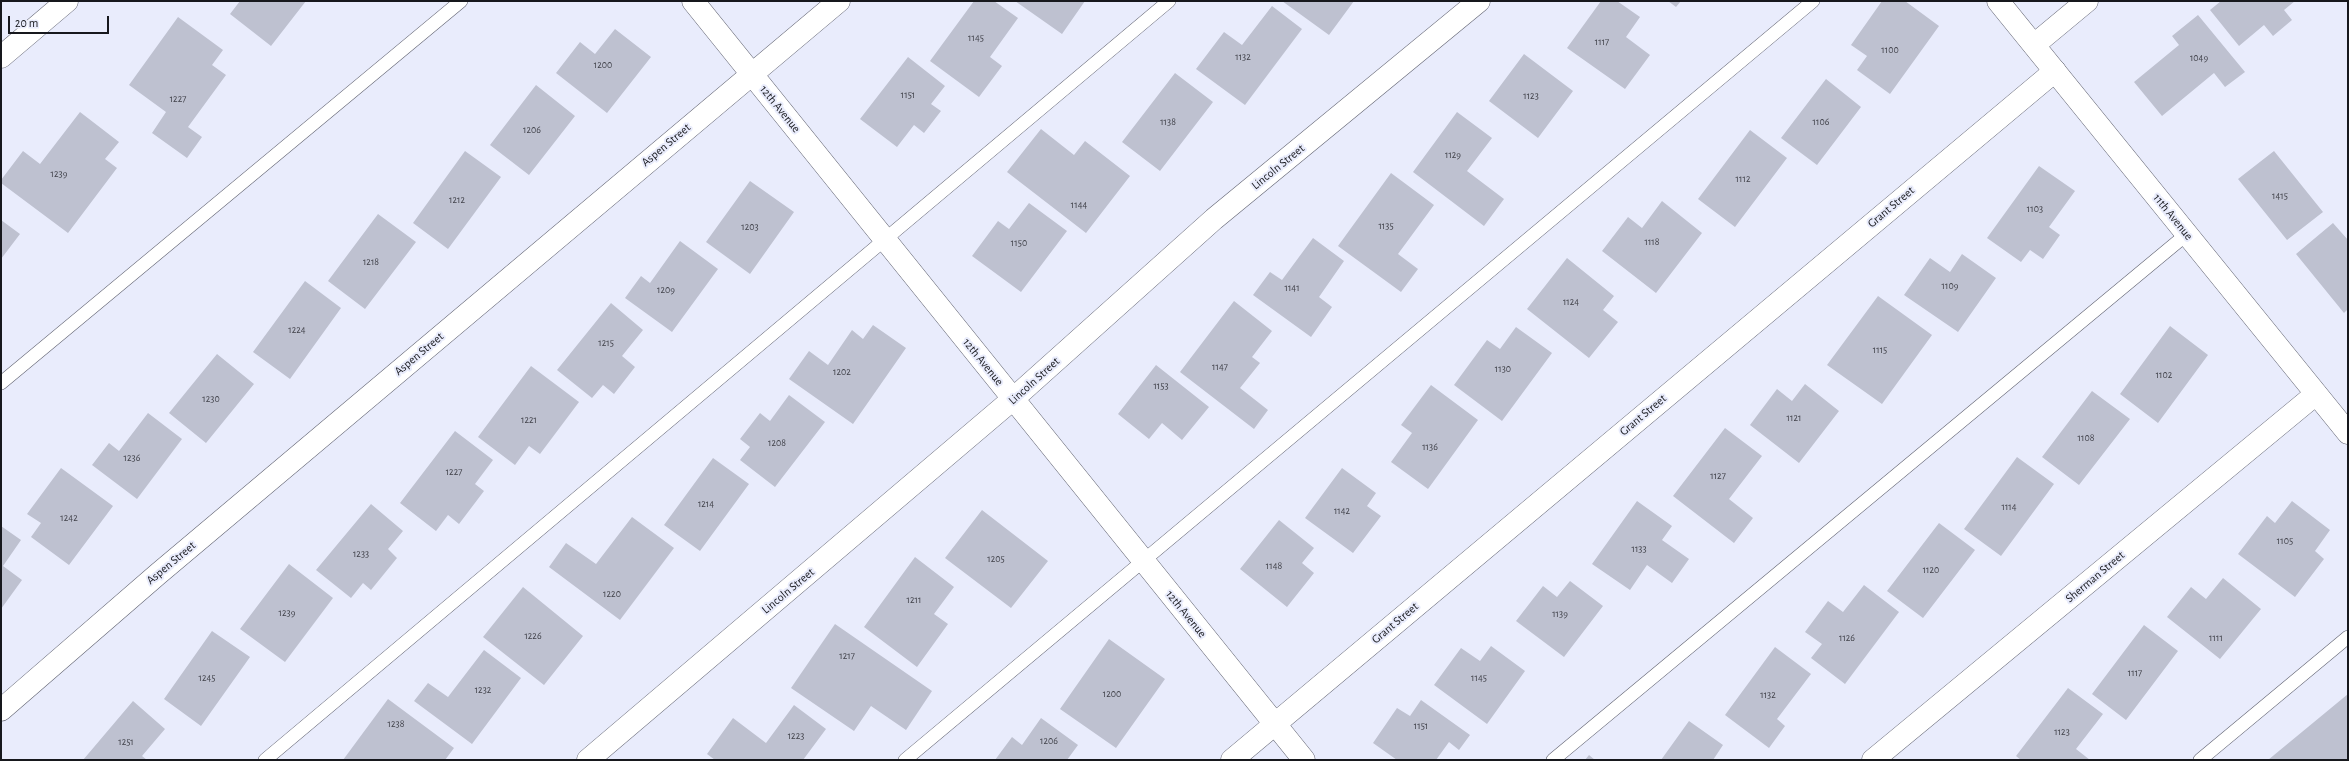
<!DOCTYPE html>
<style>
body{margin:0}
#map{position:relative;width:2349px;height:761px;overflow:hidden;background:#e9ecfc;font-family:"Alegreya Sans",sans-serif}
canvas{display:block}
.frame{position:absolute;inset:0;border:2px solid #17181d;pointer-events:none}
.scale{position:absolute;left:8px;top:16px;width:101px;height:18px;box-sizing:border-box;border:2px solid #17181d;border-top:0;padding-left:5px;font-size:12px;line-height:14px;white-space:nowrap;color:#17181d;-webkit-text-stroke:3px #e9ecfc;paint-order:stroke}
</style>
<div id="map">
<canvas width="2349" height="761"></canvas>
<div class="frame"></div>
<div class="scale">20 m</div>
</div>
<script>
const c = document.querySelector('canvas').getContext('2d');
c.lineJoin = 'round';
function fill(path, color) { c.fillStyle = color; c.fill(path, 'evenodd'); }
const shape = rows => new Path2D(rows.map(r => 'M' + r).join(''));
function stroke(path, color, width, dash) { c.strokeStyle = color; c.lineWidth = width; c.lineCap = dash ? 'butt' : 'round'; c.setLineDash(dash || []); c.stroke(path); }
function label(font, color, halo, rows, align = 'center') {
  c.font = font + ' "Alegreya Sans",sans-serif'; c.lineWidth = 4; c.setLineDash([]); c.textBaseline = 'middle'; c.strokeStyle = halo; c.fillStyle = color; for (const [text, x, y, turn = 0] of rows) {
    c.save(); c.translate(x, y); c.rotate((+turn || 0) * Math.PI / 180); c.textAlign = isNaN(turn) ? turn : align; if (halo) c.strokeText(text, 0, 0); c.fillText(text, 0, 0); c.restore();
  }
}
const building = shape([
 [240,1,306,1,271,46,230,14],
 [974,1,994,1,1018,18,990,57,1002,66,979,97,930,61],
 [1015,1,1085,1,1062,34],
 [1282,1,1354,1,1329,35],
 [1601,1,1617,1,1640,17,1626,37,1650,55,1625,89,1567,48],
 [1668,1,1681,1,1676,7],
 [1882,1,1905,1,1939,26,1890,94,1857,70,1867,56,1851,45],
 [2221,1,2295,1,2284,10,2292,20,2273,36,2264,25,2239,46,2210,10],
 [1272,6,1302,29,1245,105,1196,69,1224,32,1242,45],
 [2198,15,2245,72,2225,87,2214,73,2162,116,2134,82,2179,45,2172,36],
 [178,17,223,50,212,65,226,75,188,127,202,137,187,158,152,133,166,112,129,85],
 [615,29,651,57,607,113,556,73,580,42,595,54],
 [1524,54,1573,91,1538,138,1489,101],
 [908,57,945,86,931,104,941,111,924,133,914,125,897,147,860,119],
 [1175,73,1213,102,1160,171,1122,142],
 [1826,79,1861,107,1817,165,1781,138],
 [536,85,575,116,529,175,490,145],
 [80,112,119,142,105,159,117,168,68,233,1,183,1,180,23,151,40,164],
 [1457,112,1492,138,1467,171,1504,199,1484,226,1413,172],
 [1041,129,1074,155,1085,141,1130,176,1086,233,1007,172],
 [1750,130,1787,158,1735,227,1698,199],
 [465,151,501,177,448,249,413,223],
 [2274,151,2323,212,2287,240,2238,179],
 [2039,166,2075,191,2049,227,2060,235,2043,259,2030,250,2021,262,1987,238],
 [1391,173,1434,205,1398,254,1418,269,1401,292,1338,246],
 [750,181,794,212,750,274,706,242],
 [1662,201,1702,233,1656,293,1602,251,1628,217,1642,228],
 [1029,203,1067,231,1021,292,972,256,998,221,1009,229],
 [378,214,416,242,365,309,328,281],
 [1,220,20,234,1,259],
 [2333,223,2348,240,2348,309,2344,313,2296,254],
 [1313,238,1344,261,1319,297,1332,307,1311,337,1253,295,1270,272,1282,280],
 [680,241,718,269,672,332,625,298,641,276,650,283],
 [1962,254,1996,278,1958,332,1904,295,1930,258,1950,272],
 [1567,258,1614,296,1603,310,1618,322,1589,358,1527,309],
 [305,281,341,308,290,379,253,352],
 [1878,296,1932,335,1882,404,1827,365],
 [1234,301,1272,331,1252,357,1260,363,1240,388,1268,410,1254,429,1180,372],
 [611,303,643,330,622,356,635,367,614,394,603,385,592,398,557,370],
 [873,325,906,348,853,424,789,379,809,351,828,365,852,330,863,339],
 [2170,326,2208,355,2158,423,2120,394],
 [1516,327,1552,353,1502,421,1454,385,1487,340,1500,349],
 [217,354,254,384,206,443,169,413],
 [1156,365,1209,407,1182,440,1162,423,1149,439,1118,414],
 [531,366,579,402,540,454,529,446,515,465,478,437],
 [1805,384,1839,411,1799,463,1750,425,1777,389,1792,401],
 [1431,385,1478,420,1428,489,1391,462,1412,433,1401,425],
 [2092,391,2130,419,2079,485,2042,457],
 [789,395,825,422,775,487,740,460,750,447,740,439,760,413,770,421],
 [148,413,182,439,137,499,92,465,109,443,119,451],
 [1725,428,1762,456,1729,499,1753,518,1734,543,1673,496],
 [455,431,493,460,475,484,484,491,459,524,448,515,436,531,400,503],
 [2017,457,2054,484,2001,556,1964,529],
 [713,458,749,484,700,551,664,525],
 [61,468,113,506,69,565,31,537,41,523,27,514],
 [1342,468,1376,493,1367,506,1381,516,1353,553,1305,518],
 [1637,501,1672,526,1662,540,1689,559,1672,583,1647,565,1630,590,1592,564],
 [2292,501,2330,530,2315,551,2324,559,2295,597,2238,554,2267,516,2275,523],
 [371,504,403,531,388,549,397,558,371,590,363,583,351,598,316,570],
 [982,510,1048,561,1011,608,945,558],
 [632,517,674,548,620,620,549,567,566,543,596,564],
 [1279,520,1314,548,1302,563,1314,573,1287,607,1240,569],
 [1939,523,1975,550,1923,618,1887,591],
 [1,526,21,540,3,566,22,580,1,609],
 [915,557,954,587,934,614,948,624,917,667,864,627],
 [289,564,333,598,285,662,240,629],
 [2223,578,2261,609,2220,659,2167,617,2191,587,2206,599],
 [1570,581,1603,606,1564,657,1516,621,1543,586,1557,597],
 [1864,585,1899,612,1845,684,1811,658,1822,644,1805,632,1828,601,1843,612],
 [523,587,583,636,544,685,483,637],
 [835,624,932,691,906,730,871,706,854,731,791,688],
 [2144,625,2178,651,2126,720,2092,694],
 [212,631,250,657,201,726,164,699],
 [1109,639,1165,679,1116,748,1060,709],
 [1491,646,1525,671,1487,724,1434,685,1461,648,1480,661],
 [1775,647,1811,674,1777,719,1785,726,1769,748,1725,715],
 [484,650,521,678,472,744,414,701,428,683,448,697],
 [2068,688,2103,714,2076,749,2090,760,2021,760,2016,756],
 [2348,694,2348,760,2268,760],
 [388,699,454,748,445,760,343,760],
 [1421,700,1470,735,1459,750,1449,742,1436,760,1397,760,1373,743,1397,708,1410,716],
 [133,701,165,729,142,756,147,760,83,760],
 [794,705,826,729,803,760,715,760,707,754,733,718,766,743],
 [1041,718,1078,745,1067,760,995,760,1012,737,1022,745],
 [1689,721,1723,745,1713,760,1661,760],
 [1589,755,1595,760,1585,760]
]);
const service = shape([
 [1,383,461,1],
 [265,760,1169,1],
 [905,760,1813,1],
 [1553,760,2187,234],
 [2200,760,2348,637]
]);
const minor = shape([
 [693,1,1304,760],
 [2034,45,2087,1],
 [1,57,67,1],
 [1,710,158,574,839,1],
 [588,760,1013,399,1214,219,1479,1],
 [1232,760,2055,71],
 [1873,760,2316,394]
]);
const tertiary = shape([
 [1998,1,2348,433]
]);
const numberNames = [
 ["1145",976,38],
 ["1117",1602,42],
 ["1100",1890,50],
 ["1132",1243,57],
 ["1049",2199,58],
 ["1200",603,65],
 ["1151",908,95],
 ["1123",1531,96],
 ["1227",178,99],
 ["1138",1168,122],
 ["1106",1821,122],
 ["1206",532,130],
 ["1129",1453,155],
 ["1239",59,174],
 ["1112",1743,179],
 ["1415",2280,196],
 ["1212",457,200],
 ["1144",1079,205],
 ["1103",2035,209],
 ["1135",1386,226],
 ["1203",750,227],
 ["1118",1652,242],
 ["1150",1019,243],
 ["1218",371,262],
 ["1109",1950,286],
 ["1141",1292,288],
 ["1209",666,290],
 ["1124",1571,302],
 ["1224",297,330],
 ["1215",606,343],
 ["1115",1880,350],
 ["1147",1220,367],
 ["1130",1503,369],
 ["1202",842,372],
 ["1102",2164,375],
 ["1153",1161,386],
 ["1230",211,399],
 ["1121",1794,418],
 ["1221",529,420],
 ["1108",2086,438],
 ["1208",777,443],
 ["1136",1430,447],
 ["1236",132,458],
 ["1227",454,472],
 ["1127",1718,476],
 ["1214",706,504],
 ["1114",2009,507],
 ["1142",1342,511],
 ["1242",69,518],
 ["1105",2285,541],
 ["1133",1639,549],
 ["1233",361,554],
 ["1205",996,559],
 ["1148",1274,566],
 ["1120",1931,570],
 ["1220",612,594],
 ["1211",914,600],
 ["1239",287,613],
 ["1139",1560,614],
 ["1226",533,636],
 ["1126",1847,638],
 ["1111",2216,638],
 ["1217",847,656],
 ["1117",2135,673],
 ["1245",207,678],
 ["1145",1479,678],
 ["1232",483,690],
 ["1200",1112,694],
 ["1132",1768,695],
 ["1238",396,724],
 ["1151",1421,726],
 ["1123",2062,732],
 ["1223",796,736],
 ["1206",1049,741],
 ["1251",126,742]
];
const streetNames = [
 ["12th Avenue",780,109,51],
 ["Aspen Street",666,145,-40],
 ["Lincoln Street",1278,167,-39],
 ["Grant Street",1891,207,-40],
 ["11th Avenue",2173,217,51],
 ["Aspen Street",419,354,-40],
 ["12th Avenue",983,362,51],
 ["Lincoln Street",1034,381,-42],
 ["Grant Street",1643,415,-40],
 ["Aspen Street",171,563,-40],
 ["Sherman Street",2095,577,-40],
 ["Lincoln Street",788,591,-40],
 ["12th Avenue",1186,614,51],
 ["Grant Street",1395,623,-40]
];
fill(building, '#bec1d0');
stroke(service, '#616371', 14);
stroke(minor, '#616371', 23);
stroke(tertiary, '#616371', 23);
stroke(service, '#fff', 13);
stroke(minor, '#fff', 22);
stroke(tertiary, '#fff', 22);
label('10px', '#41424a', null, numberNames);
label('12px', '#17181d', '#e9ecfc', streetNames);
</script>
